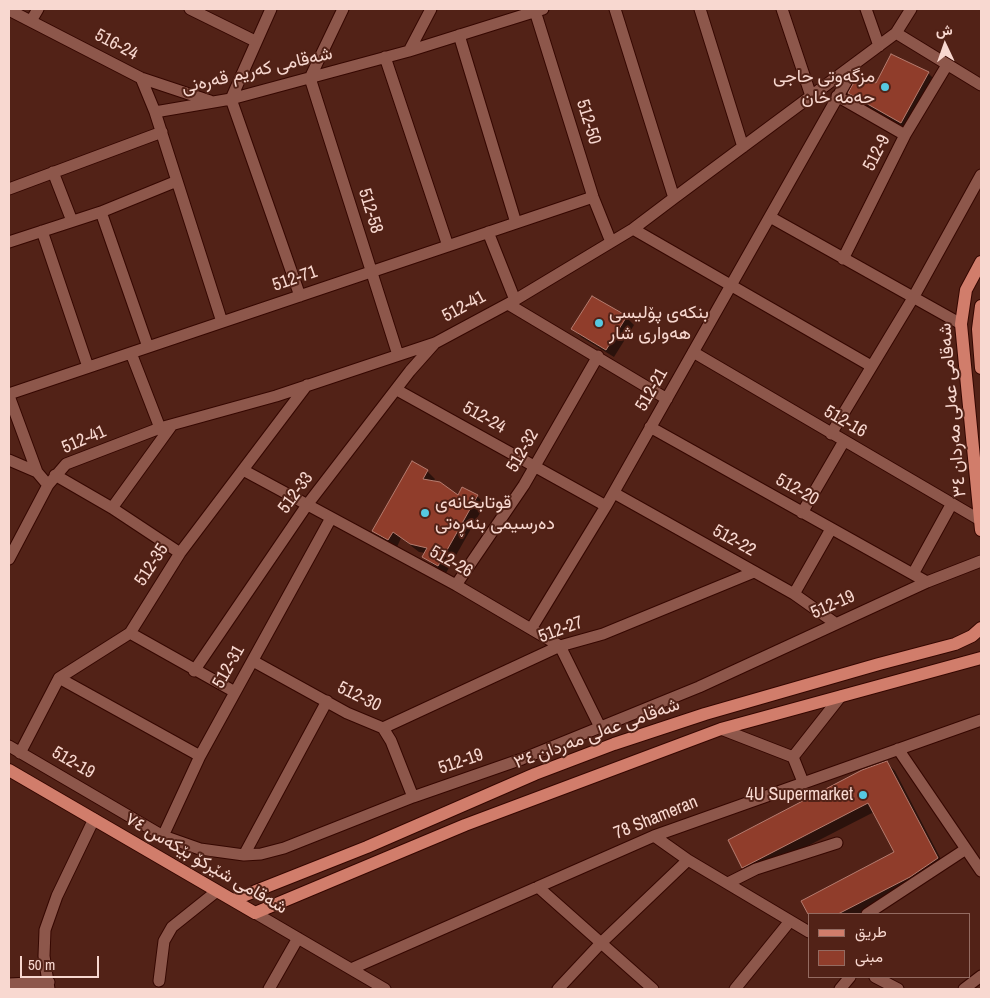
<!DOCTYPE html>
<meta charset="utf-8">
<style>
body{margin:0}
#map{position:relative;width:990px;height:998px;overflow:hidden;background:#522217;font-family:"Archivo Narrow",Vazirmatn,sans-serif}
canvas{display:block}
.frame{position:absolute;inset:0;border:10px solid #f8d8d0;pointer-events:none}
.legend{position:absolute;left:808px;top:913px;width:162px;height:65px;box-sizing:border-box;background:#522217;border:1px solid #946b61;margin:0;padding:6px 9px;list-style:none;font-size:15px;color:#f8d8d0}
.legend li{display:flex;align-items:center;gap:10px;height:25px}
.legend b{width:25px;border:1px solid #946b61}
.north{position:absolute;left:920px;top:20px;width:50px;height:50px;-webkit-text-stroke:4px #522217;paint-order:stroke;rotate:357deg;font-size:14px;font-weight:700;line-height:20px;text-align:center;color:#f8d8d0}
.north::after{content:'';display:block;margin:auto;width:18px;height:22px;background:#f8d8d0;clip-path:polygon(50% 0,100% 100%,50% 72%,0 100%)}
.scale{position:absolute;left:20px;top:956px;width:79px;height:22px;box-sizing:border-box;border:2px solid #f8d8d0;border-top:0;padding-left:6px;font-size:15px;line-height:18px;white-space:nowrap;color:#f8d8d0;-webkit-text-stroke:4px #522217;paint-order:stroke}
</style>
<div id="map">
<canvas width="990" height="998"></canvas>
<div class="frame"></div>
<ul class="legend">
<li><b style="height:6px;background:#d17d6b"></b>طريق</li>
<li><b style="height:14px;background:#903d2b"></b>مبنى</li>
</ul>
<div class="north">ش</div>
<div class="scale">50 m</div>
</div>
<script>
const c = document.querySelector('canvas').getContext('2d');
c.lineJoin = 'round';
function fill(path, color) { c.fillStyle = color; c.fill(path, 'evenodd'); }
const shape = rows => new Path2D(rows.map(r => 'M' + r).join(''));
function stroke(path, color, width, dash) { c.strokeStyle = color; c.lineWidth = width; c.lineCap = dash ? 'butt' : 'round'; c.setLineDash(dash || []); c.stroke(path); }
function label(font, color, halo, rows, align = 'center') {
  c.font = font + ' "Archivo Narrow",Vazirmatn,sans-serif'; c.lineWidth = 4; c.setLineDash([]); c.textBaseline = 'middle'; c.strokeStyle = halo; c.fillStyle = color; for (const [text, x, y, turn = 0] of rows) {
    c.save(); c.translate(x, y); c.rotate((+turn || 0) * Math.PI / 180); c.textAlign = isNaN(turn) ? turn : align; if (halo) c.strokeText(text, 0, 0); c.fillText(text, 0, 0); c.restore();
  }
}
const shadow = shape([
 [928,73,936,81,909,130,858,101,850,93],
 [626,317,634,325,614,357,581,337,573,329],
 [427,471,435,479,433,482,458,497,477,496,485,504,446,573,432,564,424,556,426,553,419,552,401,538,397,547,382,539,374,531],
 [887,763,895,771,945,867,918,884,861,914,809,914,802,902,896,853,874,812,751,875,743,867]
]);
const building = shape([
 [891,54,929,72,901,123,848,93,853,84,862,77,876,83,891,54],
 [592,296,627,316,606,350,571,329,592,296],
 [412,461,428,470,423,479,440,482,458,495,462,487,478,495,438,566,422,557,427,548,410,544,393,532,388,540,372,531,412,461],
 [887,761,938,858,910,877,838,914,808,914,801,901,894,852,868,803,742,868,728,840,862,770,887,761]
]);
const minor = shape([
 [190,9,255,41],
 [271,9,231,99,300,296],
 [343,9,310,78,398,355],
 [615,9,674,198],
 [700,9,743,147],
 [782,9,811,96],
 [866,9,879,46],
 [9,10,141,78,210,101],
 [535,11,593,197,611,242],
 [31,21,38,9],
 [896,33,981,85],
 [459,35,516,223],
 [409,51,431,9],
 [385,57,448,246],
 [141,78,155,112,222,322],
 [837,96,905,135],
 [155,112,231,99,409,51,543,9],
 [53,172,72,221],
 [9,189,162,132],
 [101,212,148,347],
 [770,217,961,324],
 [633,229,871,366],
 [42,231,88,367],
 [488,232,515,300],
 [9,242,101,212,177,181],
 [843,259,905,135,947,65],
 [508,304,667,399],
 [693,352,980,520],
 [131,353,160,428],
 [397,390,606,506],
 [9,394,593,197],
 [9,396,37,472,48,485],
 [650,427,927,582],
 [831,434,913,298,981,175],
 [9,460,37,472],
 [243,470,456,585,560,646,600,727],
 [55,475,112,508,180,553],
 [614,493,794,594,835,623],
 [112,508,172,425],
 [802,513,844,441],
 [9,559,48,485,66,464,160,428,276,396,435,343,515,300,633,229,674,198,896,33,911,9],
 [913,574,951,505],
 [456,585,524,485,598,356],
 [794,594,831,529],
 [531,629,606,506,854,68],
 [130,633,235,692],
 [253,661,347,713,383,728,391,741,413,797],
 [194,671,307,505,410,371,434,344],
 [59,678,200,756],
 [383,728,560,646,603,634,754,572],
 [721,729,793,757,803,782],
 [9,746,163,836,200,849,244,855,261,854,284,848,413,797,522,759,699,687,927,582,981,561],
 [898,749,981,871],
 [20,753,59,678,130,633,180,553,307,385],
 [793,757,841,696],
 [163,836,200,756,331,518],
 [654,836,688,860,809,932],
 [244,855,327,701],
 [728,883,756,869,837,843],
 [538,887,653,989],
 [255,913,385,989],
 [867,914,966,849],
 [351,969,654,836,981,720],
 [875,977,898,989],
 [159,981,164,941,172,927,217,891],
 [9,984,49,982],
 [49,989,44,956,45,930,57,896,94,819],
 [269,989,298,938],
 [558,989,601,943,688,860],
 [735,989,790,921],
 [840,989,850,977],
 [964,989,981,976]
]);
const major = shape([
 [981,262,966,290,961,324,981,530],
 [981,306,978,329,981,368],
 [9,770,255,913,465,825,721,729,981,658],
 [233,900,367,847,535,774,614,744,705,714,879,664,955,644,972,636,981,628]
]);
const markers = [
 [885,87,5,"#56c9e1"],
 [599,323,5,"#56c9e1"],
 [425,513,5,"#56c9e1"],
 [863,795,5,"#56c9e1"]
];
const streetNames = [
 ["516-24",116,45,28],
 ["شەقامی کەریم قەرەنی",257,71,-13],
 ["512-50",588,122,73],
 ["512-9",877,153,-63],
 ["512-58",370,211,73],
 ["512-71",295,279,-19],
 ["512-41",464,307,-28],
 ["512-21",652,390,-60],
 ["شەقامی عەلی مەردان ٣٤",953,410,-95],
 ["512-24",484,418,29],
 ["512-16",845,422,30],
 ["512-41",84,440,-23],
 ["512-32",523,451,-60],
 ["512-20",797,490,29],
 ["512-33",296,493,-54],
 ["512-22",734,541,29],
 ["512-26",451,562,29],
 ["512-35",152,565,-57],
 ["512-19",833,605,-24],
 ["512-27",561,630,-20],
 ["512-31",229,667,-61],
 ["512-30",359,697,26],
 ["شەقامی عەلی مەردان ٣٤",597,734,-20],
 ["512-19",461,762,-19],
 ["512-19",73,763,30],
 ["78 Shameran",656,818,-22],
 ["شەقامی شێرکۆ بێکەس ٧٤",206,864,30]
];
const poiNames = [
 ["مزگەوتی حاجی",875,77],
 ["حەمە خان",875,98],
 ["بنکەی پۆلیسی",609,313,"left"],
 ["هەواری شار",609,334,"left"],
 ["قوتابخانەی",435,503,"left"],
 ["دەرسیمی بنەڕەتی",435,524,"left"],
 ["4U Supermarket",853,795]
];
fill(shadow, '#0007');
fill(building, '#903d2b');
stroke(building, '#b57c6f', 1);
stroke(minor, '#350701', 13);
stroke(major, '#350701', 14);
stroke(minor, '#8d574b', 11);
stroke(major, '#d17d6b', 12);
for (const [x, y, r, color] of markers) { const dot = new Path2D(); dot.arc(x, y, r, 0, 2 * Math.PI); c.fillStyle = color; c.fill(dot); stroke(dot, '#522217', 2); }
label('18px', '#f8d8d0', '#522217', streetNames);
label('18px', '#f8d8d0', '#522217', poiNames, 'right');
</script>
